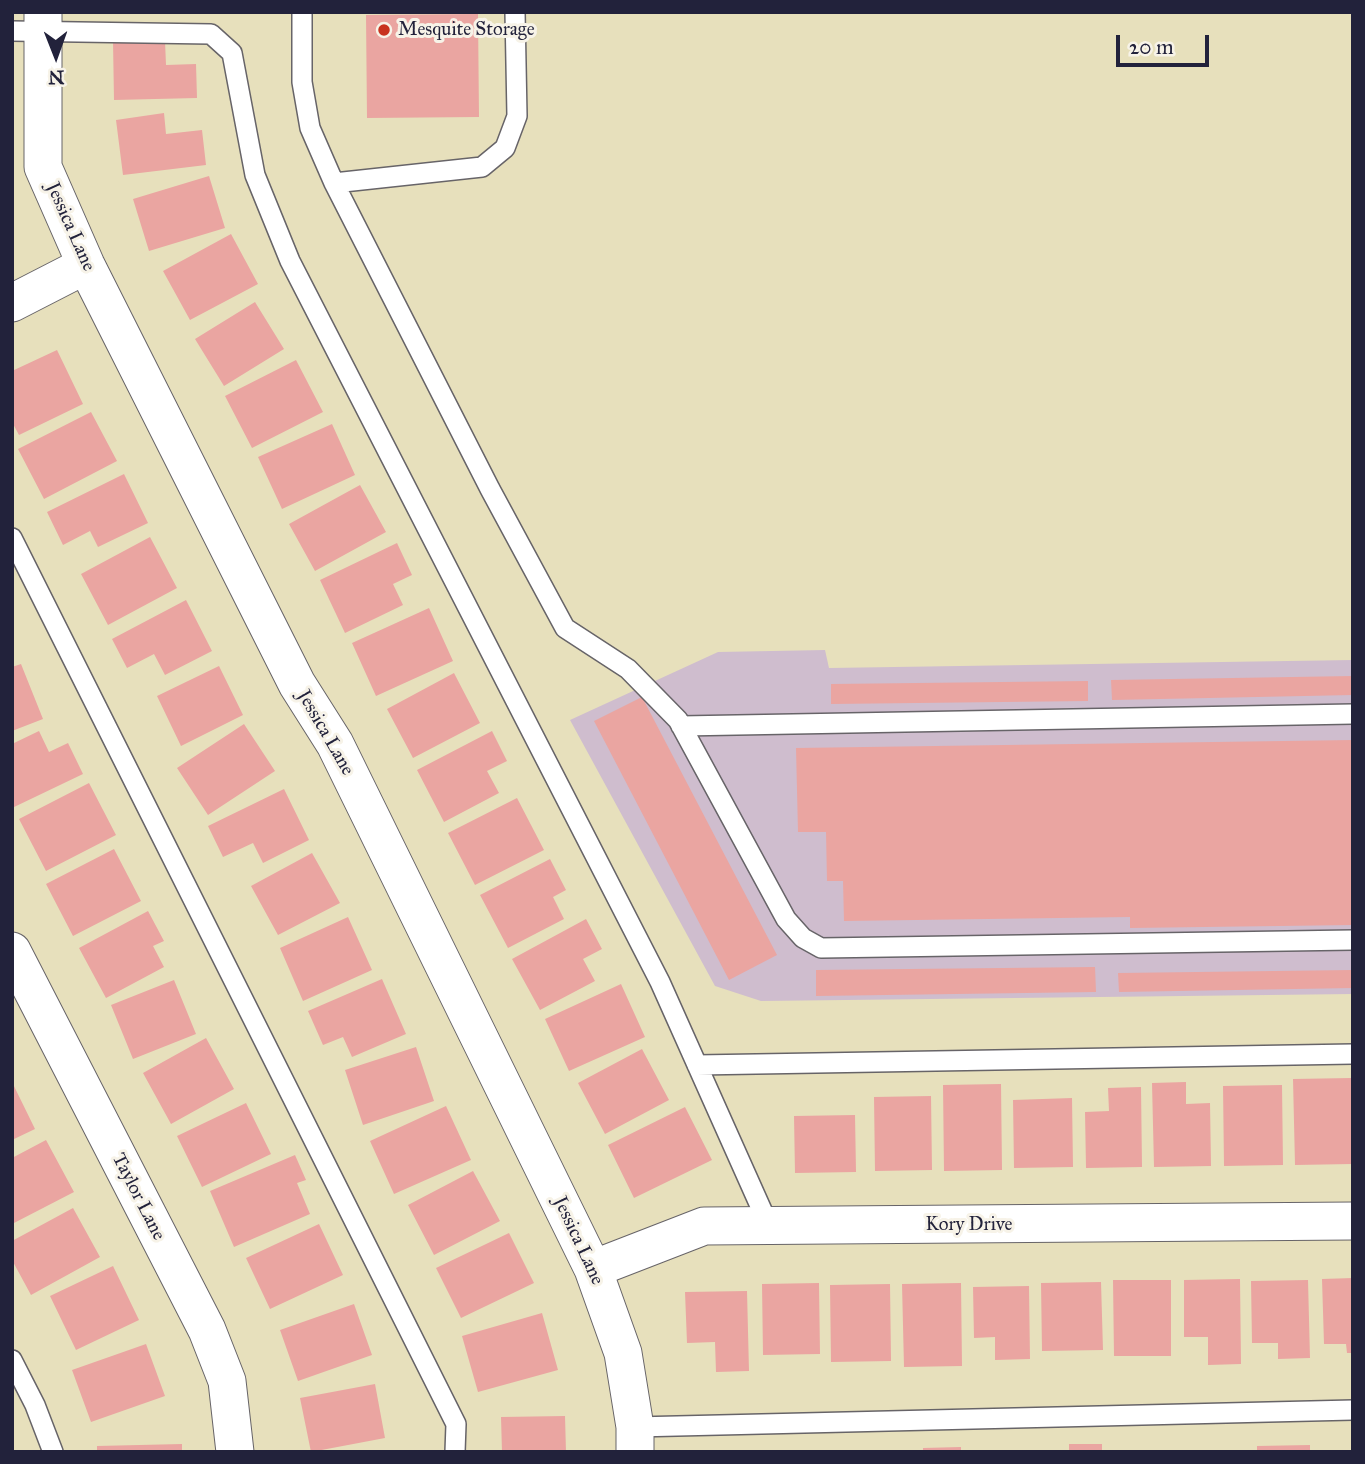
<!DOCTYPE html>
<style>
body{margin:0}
#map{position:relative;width:1365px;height:1464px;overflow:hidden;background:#e7e0bc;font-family:"IM FELL Great Primer",serif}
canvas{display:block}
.frame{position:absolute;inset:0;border:14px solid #22223b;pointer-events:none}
.north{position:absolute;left:21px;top:21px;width:70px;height:70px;-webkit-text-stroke:5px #f7f3e8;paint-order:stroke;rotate:179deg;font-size:19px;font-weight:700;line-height:28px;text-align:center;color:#22223b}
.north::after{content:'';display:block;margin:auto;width:24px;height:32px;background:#22223b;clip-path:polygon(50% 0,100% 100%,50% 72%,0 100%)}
.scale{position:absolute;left:1116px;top:35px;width:93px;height:32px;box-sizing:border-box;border:4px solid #22223b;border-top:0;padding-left:9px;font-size:21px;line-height:24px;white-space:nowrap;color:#22223b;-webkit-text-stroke:5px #f7f3e8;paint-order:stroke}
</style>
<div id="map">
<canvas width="1365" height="1464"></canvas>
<div class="frame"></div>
<div class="north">N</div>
<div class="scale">20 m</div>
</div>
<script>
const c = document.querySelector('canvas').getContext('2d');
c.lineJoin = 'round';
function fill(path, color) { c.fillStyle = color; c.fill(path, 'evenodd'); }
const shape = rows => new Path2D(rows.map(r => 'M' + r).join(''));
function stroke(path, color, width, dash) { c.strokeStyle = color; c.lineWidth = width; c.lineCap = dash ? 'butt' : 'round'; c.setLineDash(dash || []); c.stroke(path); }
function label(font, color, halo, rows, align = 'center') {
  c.font = font + ' "IM FELL Great Primer",serif'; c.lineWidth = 6; c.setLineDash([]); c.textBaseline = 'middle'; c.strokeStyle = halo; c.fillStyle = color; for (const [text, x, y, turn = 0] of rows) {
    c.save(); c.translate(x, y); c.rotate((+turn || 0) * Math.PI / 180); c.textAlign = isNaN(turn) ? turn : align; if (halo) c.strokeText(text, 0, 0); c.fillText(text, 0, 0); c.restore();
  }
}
const industrial = shape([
 [825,650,829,668,1353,660,1353,994,761,1001,715,986,570,720,718,652]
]);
const building = shape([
 [478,14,479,117,367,118,366,15],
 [113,41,165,41,166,65,196,64,197,98,114,100],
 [164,113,166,134,202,130,206,165,123,175,116,120],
 [209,176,225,228,149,251,133,199],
 [231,234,258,284,190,320,163,271],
 [255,302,284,349,224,386,195,339],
 [57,350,83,404,19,435,12,422,12,371],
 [296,360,323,412,252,448,225,396],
 [91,412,117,461,44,499,18,449],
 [332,424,355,475,282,509,258,457],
 [124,474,148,523,98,547,90,531,63,545,47,512],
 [360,485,386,532,315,571,289,524],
 [150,537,177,588,108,625,81,574],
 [397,543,412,575,393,584,403,605,345,633,320,580],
 [186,600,212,651,165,675,154,654,127,668,112,639],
 [429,608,453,661,376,696,352,643],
 [21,664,43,719,12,731,12,667],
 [219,666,243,715,181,746,157,696],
 [454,673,480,723,413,758,387,709],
 [1353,676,1353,695,1112,700,1111,680],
 [1088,681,1088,701,831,704,831,684],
 [642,697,777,955,729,980,594,721],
 [244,724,275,771,208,815,177,768],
 [39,731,49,752,68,743,83,774,12,808,12,744],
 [492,731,507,761,487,771,499,793,444,822,417,770],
 [1353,740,1353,925,1130,928,1130,917,844,921,843,881,827,881,826,832,798,832,796,748],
 [89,783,116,835,46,871,19,819],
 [284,789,309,840,263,863,253,843,223,857,208,826],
 [517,798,544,850,475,885,448,833],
 [114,849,141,901,73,936,46,884],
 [312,853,340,903,278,935,251,886],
 [550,859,566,890,553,897,564,919,508,948,480,895],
 [148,911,164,941,153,946,164,967,106,998,79,948],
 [348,917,372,970,303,1001,280,948],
 [586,919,602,949,583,959,595,981,540,1010,512,959],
 [1095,967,1096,992,816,996,816,970],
 [1353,970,1353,988,1119,992,1118,973],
 [382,979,406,1034,352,1057,343,1037,323,1045,308,1011],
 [174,980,196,1034,133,1059,111,1005],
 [621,984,645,1037,569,1071,545,1019],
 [206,1038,234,1089,171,1124,143,1073],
 [416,1047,434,1101,363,1125,345,1070],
 [642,1049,669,1100,605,1134,578,1083],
 [1351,1078,1352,1164,1295,1165,1293,1079],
 [12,1082,35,1129,12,1140],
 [1186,1082,1186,1104,1210,1103,1211,1166,1154,1167,1152,1083],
 [1001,1084,1002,1170,944,1171,943,1085],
 [1282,1085,1283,1165,1224,1166,1223,1086],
 [1141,1087,1142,1167,1086,1168,1085,1112,1109,1111,1108,1088],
 [931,1096,932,1170,875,1171,874,1097],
 [1072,1098,1073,1167,1014,1168,1013,1100],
 [246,1103,271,1154,202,1187,177,1136],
 [446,1106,471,1160,394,1194,370,1141],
 [685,1107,712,1160,634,1198,608,1145],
 [855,1115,856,1172,795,1173,794,1116],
 [46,1140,74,1192,14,1223,12,1158],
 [295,1155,306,1180,297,1183,310,1214,234,1247,210,1191],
 [473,1171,500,1221,434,1255,408,1205],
 [73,1208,100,1257,31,1295,12,1260,12,1241],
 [319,1224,343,1275,270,1309,246,1258],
 [509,1233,534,1283,461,1318,436,1268],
 [113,1266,139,1320,76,1350,50,1296],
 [1353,1278,1353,1353,1347,1353,1346,1344,1324,1344,1322,1279],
 [1240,1279,1241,1364,1208,1365,1208,1337,1184,1337,1184,1280],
 [1113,1280,1171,1280,1171,1356,1114,1356],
 [1308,1280,1310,1358,1278,1359,1278,1343,1252,1343,1251,1281],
 [1101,1282,1103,1350,1042,1351,1041,1283],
 [819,1283,820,1354,763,1355,762,1284],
 [961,1283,962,1366,904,1367,902,1284],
 [890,1284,891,1361,831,1362,830,1285],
 [1029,1286,1030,1359,995,1360,995,1337,974,1338,973,1287],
 [747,1291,749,1371,716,1372,715,1342,687,1343,685,1292],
 [354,1304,372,1355,298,1381,280,1330],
 [542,1313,558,1370,478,1392,462,1336],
 [146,1344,165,1396,91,1422,72,1370],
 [375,1384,385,1438,311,1452,300,1398],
 [565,1416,566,1452,502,1452,501,1417],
 [182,1444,182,1452,97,1452,97,1446],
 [1069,1444,1102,1444,1102,1452,1069,1452],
 [1310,1445,1310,1452,1257,1452,1257,1446],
 [961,1447,961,1452,923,1452,923,1448]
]);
const lane = shape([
 [302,12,302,82,310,128,334,183,490,489,565,628,628,669,678,720,786,919,803,938,821,948,1353,940],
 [12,31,211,34,232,53,255,175,290,261,660,982,769,1226],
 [334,183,482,167,505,148,517,116,515,12],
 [12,538,456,1424,455,1452],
 [681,726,1353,714],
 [697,1065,1353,1054],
 [12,1360,35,1405,53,1452],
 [635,1427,1353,1410]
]);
const street = shape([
 [43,12,43,167,86,265,297,684,335,744,593,1269,623,1353,635,1427,635,1452],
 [12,303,86,265],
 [12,951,207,1330,227,1381,235,1452],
 [593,1269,704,1226,1353,1221]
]);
const markers = [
 [384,30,7,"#c8321e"]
];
const poiNames = [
 ["Mesquite Storage",398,30]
];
const streetNames = [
 ["Jessica Lane",70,227,66],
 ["Jessica Lane",325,733,60],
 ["Taylor Lane",138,1197,63],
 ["Kory Drive",969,1225],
 ["Jessica Lane",578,1241,65]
];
fill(industrial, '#cfbdce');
fill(building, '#eaa5a1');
stroke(lane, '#676468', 22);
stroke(street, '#676468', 39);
stroke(lane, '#fff', 19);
stroke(street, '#fff', 37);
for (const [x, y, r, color] of markers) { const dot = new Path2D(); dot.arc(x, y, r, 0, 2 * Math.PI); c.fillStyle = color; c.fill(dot); stroke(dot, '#f7f3e8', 2.5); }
label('19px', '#22223b', '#f7f3e8', poiNames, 'left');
label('19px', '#22223b', '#f7f3e8', streetNames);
</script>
